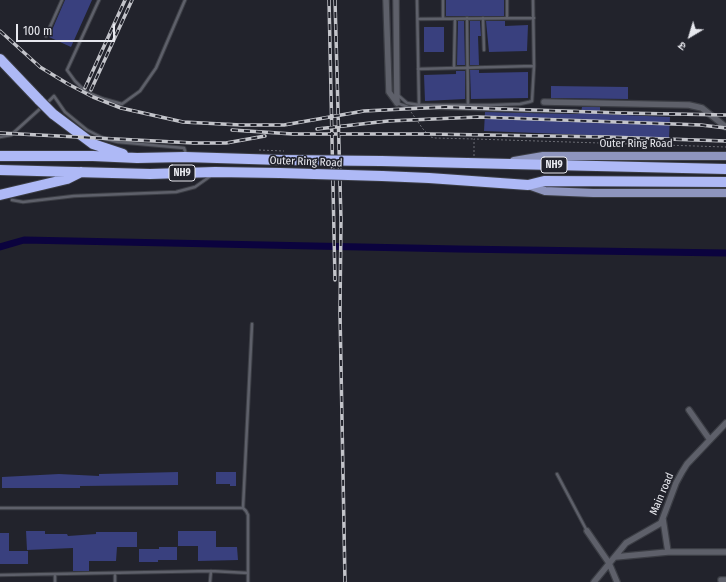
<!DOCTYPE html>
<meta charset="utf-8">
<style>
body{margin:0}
#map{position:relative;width:726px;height:582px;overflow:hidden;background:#22232c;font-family:"Fira Sans Condensed","Noto Sans Devanagari",sans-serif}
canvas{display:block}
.north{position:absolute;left:670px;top:16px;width:40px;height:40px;-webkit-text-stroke:3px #22232c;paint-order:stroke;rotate:218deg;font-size:11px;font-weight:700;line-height:16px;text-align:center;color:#e7e8ee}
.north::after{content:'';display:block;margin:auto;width:14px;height:18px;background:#e7e8ee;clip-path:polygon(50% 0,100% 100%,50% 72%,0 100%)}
.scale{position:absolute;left:16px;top:24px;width:99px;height:18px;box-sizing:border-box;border:2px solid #e7e8ee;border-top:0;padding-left:5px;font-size:12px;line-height:14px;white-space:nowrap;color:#e7e8ee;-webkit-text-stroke:3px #22232c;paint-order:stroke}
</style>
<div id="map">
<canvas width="726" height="582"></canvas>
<div class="north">उ</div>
<div class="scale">100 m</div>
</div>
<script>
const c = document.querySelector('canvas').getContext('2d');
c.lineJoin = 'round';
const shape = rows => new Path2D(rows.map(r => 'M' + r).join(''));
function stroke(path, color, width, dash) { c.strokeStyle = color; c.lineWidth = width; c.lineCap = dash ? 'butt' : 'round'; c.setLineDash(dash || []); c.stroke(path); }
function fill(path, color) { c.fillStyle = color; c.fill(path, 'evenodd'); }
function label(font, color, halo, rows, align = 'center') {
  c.font = font + ' "Fira Sans Condensed",sans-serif'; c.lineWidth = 3.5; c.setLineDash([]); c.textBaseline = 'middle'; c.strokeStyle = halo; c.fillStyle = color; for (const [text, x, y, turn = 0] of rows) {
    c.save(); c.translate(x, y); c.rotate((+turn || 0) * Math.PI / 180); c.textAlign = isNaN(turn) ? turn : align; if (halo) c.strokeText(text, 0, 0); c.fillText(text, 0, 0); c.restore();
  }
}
const canal = shape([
 [0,247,24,240,458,249,726,253]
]);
const building = shape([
 [65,0,92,0,71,47,49,37],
 [446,0,504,0,504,16,446,16],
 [458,21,464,21,465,65,457,65],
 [470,21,480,21,481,36,478,36,479,65,470,65],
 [486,21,505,21,505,26,528,25,527,51,489,52],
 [424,27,444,27,444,52,424,52],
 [470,70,479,70,479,73,528,72,528,98,471,99],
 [456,71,465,71,465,99,425,101,424,75,456,74],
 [551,86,628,87,628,99,551,98],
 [582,107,600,107,600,114,670,117,669,138,484,131,485,112,577,114,581,113],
 [178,472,178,485,80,486,80,488,2,488,2,477,59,474,99,476,99,474],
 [216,472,236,472,236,486,230,486,230,484,216,484],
 [26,531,45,531,45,534,67,534,68,536,96,534,96,532,137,532,137,547,117,547,116,561,89,561,89,571,73,571,73,548,27,550],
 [178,531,216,531,216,547,237,547,238,560,198,561,198,546,178,546],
 [0,533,9,533,9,551,28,551,28,564,0,564],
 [159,547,177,547,177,560,158,560,158,562,139,562,139,549,159,549]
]);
const path = shape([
 [411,112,423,129,431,137,435,138,474,139],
 [259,150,284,151],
 [474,156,474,139,726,147]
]);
const lane = shape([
 [99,0,67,70,75,81,86,92,104,99,122,104,140,91,156,68,185,0],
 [417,0,419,105],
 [443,0,443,19],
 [507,0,507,18],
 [467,18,468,105],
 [483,18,484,50],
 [418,19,534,18],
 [46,36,62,0],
 [454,68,455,19],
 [418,69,534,66],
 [399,96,407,103,419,105,492,105,520,104,529,102,532,101,534,66,533,0],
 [397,103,408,107,535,111,577,111],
 [46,104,54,96,65,112,87,130,105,139,118,142,184,148,186,154],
 [0,137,11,135,42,107],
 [12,200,23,202,74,196,176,192,195,187,212,175],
 [557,474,587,531],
 [0,508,243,508,246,511,248,515,248,582],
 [243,508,252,324],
 [115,574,115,582],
 [0,575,211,571,248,573],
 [55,575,55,582],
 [210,582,211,571]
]);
const street = shape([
 [386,0,389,92,397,103],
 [396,0,397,103],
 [544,102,689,105,702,108,726,127],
 [689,410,710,440],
 [663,519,668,552],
 [587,531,609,563,617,582],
 [615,557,668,552,726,552],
 [721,580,726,580],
 [594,582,626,543,661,523,676,483,682,472,687,464,726,423]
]);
const primary = shape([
 [514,161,543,156,726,156],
 [528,185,545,191,593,193,726,193]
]);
const highway = shape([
 [0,59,40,101],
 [53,114,93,144,123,154],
 [0,156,93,156,137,158,185,157,281,160],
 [381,161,726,169],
 [0,170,150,174,215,172,280,173],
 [382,176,429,178,528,185,544,181,726,182],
 [0,195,67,179,81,172]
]);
const rail = shape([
 [329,0,335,280],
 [335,0,341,220,340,312,345,582],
 [0,31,40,67,68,84,93,97,121,108,183,122,241,125,284,125,364,111,445,107,621,113,726,115],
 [85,88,125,0],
 [91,90,132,0],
 [317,129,388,121,478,117,701,125,726,128],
 [232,130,293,134,428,134,607,137,726,141],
 [0,133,194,143,226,143,265,136]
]);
const highwayBridge = shape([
 [40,101,53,114],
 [281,160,381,161],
 [280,173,382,176]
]);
const shields = [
 [554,165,26],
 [182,173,26]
];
const shieldNames = [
 ["NH9",554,165],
 ["NH9",182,173]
];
const streetNames = [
 ["Outer Ring Road",636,144],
 ["Outer Ring Road",306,162,2],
 ["Main road",662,494,-67]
];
stroke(canal, '#0b033e', 7);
fill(building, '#39407e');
stroke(lane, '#3b3d44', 4.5);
stroke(street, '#3b3d44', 8);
stroke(primary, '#3b3d44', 10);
stroke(highway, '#3b3d44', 12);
stroke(path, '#6d6e76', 1, [2, 2]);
stroke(lane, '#5e606a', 2.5);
stroke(street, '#5e606a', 5.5);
stroke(primary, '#8e95be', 8);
stroke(highway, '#aeb9f6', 10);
stroke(rail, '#c3c4ca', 3.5);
stroke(rail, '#22232c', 2, [6]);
stroke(highwayBridge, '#3b3d44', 12, []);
stroke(highwayBridge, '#aeb9f6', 10);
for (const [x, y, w] of shields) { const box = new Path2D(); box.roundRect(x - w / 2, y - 8, w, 16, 3); c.fillStyle = '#22232c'; c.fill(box); stroke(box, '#e7e8ee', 1); }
label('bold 10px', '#e7e8ee', null, shieldNames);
label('11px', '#e7e8ee', '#22232c', streetNames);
</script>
